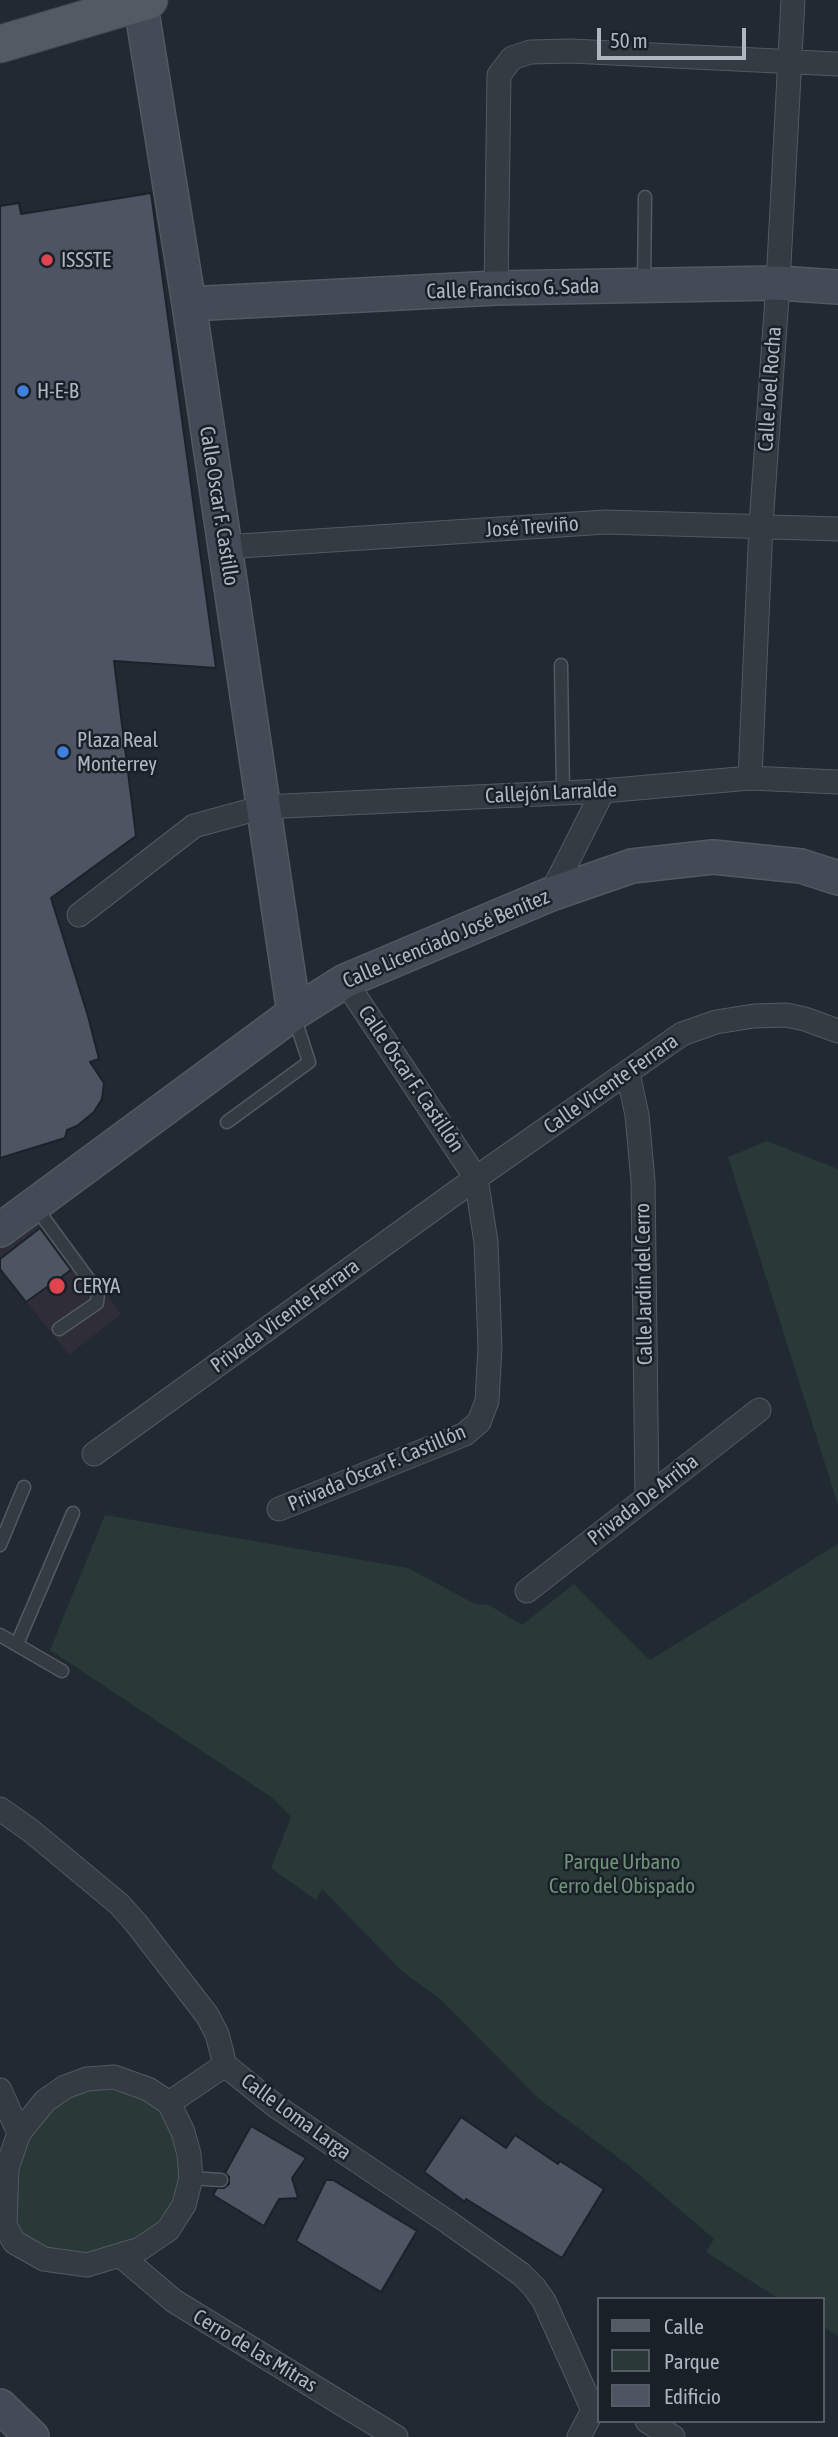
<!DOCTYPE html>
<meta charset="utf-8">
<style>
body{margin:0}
#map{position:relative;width:838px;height:2437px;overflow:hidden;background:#212932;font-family:"Asap Condensed",sans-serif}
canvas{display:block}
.legend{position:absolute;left:597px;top:2297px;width:228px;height:126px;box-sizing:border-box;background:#1a2028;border:2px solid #555c65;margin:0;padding:9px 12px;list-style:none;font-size:21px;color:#aeb6c0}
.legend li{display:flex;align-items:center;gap:14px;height:35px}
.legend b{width:35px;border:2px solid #555c65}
.scale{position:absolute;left:597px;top:28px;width:149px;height:32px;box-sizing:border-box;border:4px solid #aeb6c0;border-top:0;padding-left:9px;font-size:21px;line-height:24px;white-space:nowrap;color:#aeb6c0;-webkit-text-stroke:5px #1a2028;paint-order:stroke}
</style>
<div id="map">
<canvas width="838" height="2437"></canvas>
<ul class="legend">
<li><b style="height:9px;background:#525a63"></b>Calle</li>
<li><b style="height:19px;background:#293938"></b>Parque</li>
<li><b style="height:19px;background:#4c5561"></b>Edificio</li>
</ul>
<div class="scale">50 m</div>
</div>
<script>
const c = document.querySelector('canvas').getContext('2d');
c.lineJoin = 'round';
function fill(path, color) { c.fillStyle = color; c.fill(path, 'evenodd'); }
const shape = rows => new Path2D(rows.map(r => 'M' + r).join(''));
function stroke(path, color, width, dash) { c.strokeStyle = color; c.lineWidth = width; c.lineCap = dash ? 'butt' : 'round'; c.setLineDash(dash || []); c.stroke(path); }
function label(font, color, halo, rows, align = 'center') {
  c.font = font + ' "Asap Condensed",sans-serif'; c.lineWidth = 5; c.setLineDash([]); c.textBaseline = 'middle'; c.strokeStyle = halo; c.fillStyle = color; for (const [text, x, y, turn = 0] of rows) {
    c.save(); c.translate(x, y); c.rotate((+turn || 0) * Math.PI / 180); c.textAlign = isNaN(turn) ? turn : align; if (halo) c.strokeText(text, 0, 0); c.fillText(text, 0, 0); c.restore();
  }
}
const medical = shape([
 [50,1212,121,1314,69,1355,0,1269,0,1248]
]);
const green = shape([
 [767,1141,838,1169,838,1505,728,1157],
 [105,1515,408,1568,475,1604,489,1605,522,1625,574,1584,650,1660,838,1544,838,2336,822,2326,822,2299,779,2299,706,2252,714,2239,628,2165,538,2098,439,1998,403,1972,322,1889,316,1900,271,1868,291,1817,271,1797,50,1650],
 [65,2087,148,2089,189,2154,168,2230,87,2265,14,2242,7,2168]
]);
const building = shape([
 [151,193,216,668,114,661,136,836,51,898,88,1016,99,1059,90,1062,104,1083,102,1099,94,1112,77,1126,67,1130,65,1138,0,1158,0,206,19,203,21,214,151,193],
 [40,1228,71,1270,26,1302,0,1269,0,1259,40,1228],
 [461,2117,506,2148,515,2135,558,2164,560,2161,604,2189,562,2258,466,2199,465,2202,424,2172,461,2117],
 [251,2126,306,2158,292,2178,298,2198,279,2199,264,2226,213,2195,217,2188,224,2188,229,2184,229,2177,225,2173,251,2126],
 [326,2180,333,2180,417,2231,381,2292,296,2241,326,2180]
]);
const lane = shape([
 [644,285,645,197],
 [561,665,563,793],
 [227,1122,309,1062,294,1016],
 [34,1205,98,1292,97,1303,59,1329],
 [0,1545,24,1487],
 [0,1635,62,1671],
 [17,1644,73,1513],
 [191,2178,221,2180]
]);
const street = shape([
 [496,288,499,75,512,58,530,52,571,51,838,64],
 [225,547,606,522,838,529],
 [750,778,761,525,778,283,793,0],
 [551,894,603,791],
 [79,915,194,826,263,807,603,791,750,778,838,782],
 [628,1073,637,1115,643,1181,647,1496],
 [94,1454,476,1178,682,1034,716,1022,754,1016,786,1015,805,1019,838,1031],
 [279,1509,465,1434,479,1422,487,1401,490,1347,486,1242,476,1178,345,981],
 [527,1591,759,1410],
 [0,1809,30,1830,119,1904,136,1923,207,2015,217,2034,225,2065,277,2107,448,2222,521,2274,534,2287,544,2301,593,2410],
 [114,2077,148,2089,169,2103,183,2132,189,2154,191,2178,184,2205,168,2230,140,2249,87,2265,44,2259,14,2242,5,2225,7,2168,19,2133,45,2101,65,2087,87,2079,114,2077],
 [0,2090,19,2133],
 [169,2103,225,2065],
 [121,2256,174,2301,396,2437],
 [647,2421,673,2437],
 [579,2437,593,2410]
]);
const secondary = shape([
 [140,0,189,304,294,1013],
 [189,304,496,288,778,283,838,287],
 [0,1230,294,1013,345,981,551,894,632,866,713,857,801,866,838,878],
 [0,2406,32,2437]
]);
const primary = shape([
 [0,44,149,0]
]);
const markers = [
 [47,260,7,"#e0444e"],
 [23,391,7,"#3f7fe0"],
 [63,752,7,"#3f7fe0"],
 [57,1286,9,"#e0444e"]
];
const poiNames = [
 ["ISSSTE",61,260],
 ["H-E-B",37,391],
 ["Plaza Real",77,740],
 ["Monterrey",77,764],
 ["CERYA",73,1286]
];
const streetNames = [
 ["Calle Francisco G. Sada",513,289,-2],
 ["Calle Joel Rocha",770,389,-86],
 ["Calle Oscar F. Castillo",219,506,81],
 ["José Treviño",532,527,-4],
 ["Callejón Larralde",551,793,-3],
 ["Calle Licenciado José Benítez",446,939,-23],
 ["Calle Óscar F. Castillón",411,1079,56],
 ["Calle Vicente Ferrara",611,1084,-35],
 ["Calle Jardín del Cerro",644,1284,-91],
 ["Privada Vicente Ferrara",285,1316,-36],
 ["Privada Óscar F. Castillón",377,1468,-23],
 ["Privada De Arriba",643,1500,-38],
 ["Calle Loma Larga",296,2117,36],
 ["Cerro de las Mitras",255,2351,31]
];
const parkNames = [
 ["Parque Urbano",622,1862],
 ["Cerro del Obispado",622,1886]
];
fill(medical, '#2f2e38');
fill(green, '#293938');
fill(building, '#4c5561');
stroke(building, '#1c222a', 2);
stroke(lane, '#525961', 15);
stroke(street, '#525961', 25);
stroke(secondary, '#525961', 36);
stroke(primary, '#3e444d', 39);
stroke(lane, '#343b43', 12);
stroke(street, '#343b43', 23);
stroke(secondary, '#434b56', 33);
stroke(primary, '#525a63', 37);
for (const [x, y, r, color] of markers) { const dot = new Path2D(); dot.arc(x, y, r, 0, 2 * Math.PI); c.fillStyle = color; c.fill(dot); stroke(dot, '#1a2028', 2.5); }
label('21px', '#aeb6c0', '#1a2028', poiNames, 'left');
label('21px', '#aeb6c0', '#1a2028', streetNames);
label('21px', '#709377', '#1a2028', parkNames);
</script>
